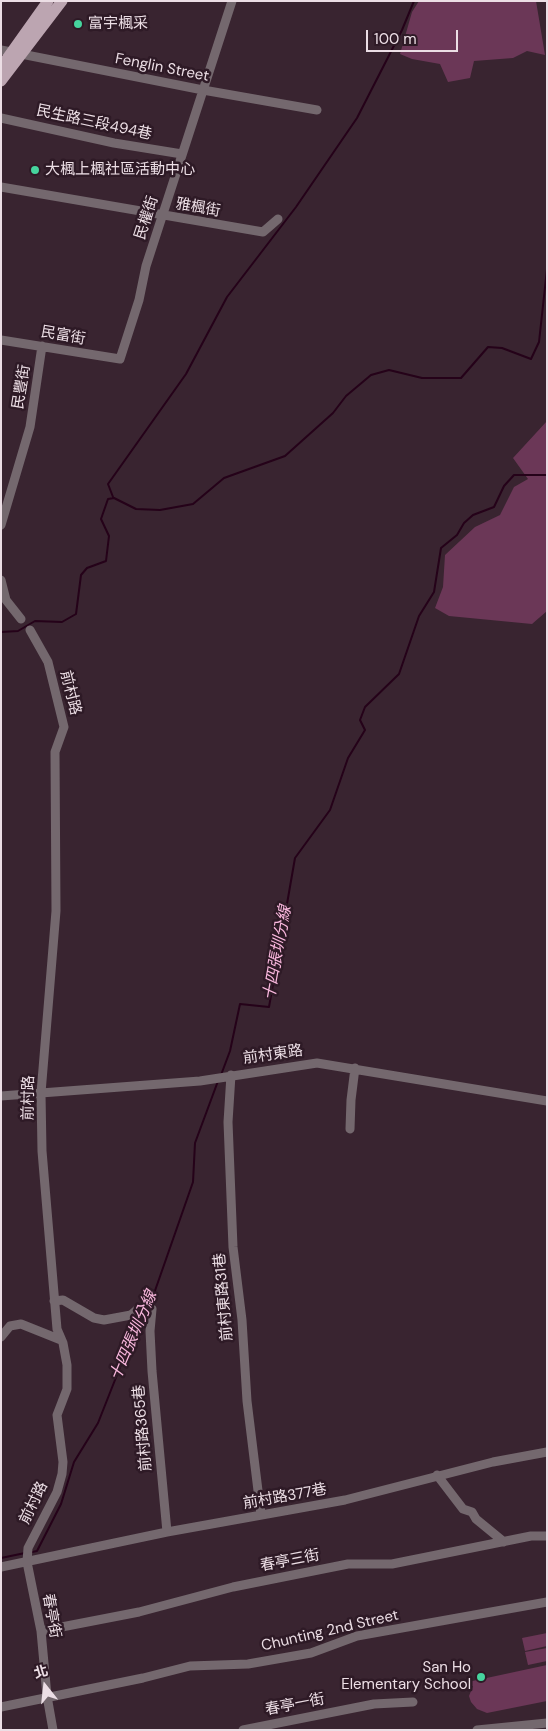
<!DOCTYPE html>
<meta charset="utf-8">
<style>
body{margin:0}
#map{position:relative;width:548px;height:1731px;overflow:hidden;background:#392430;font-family:"DM Sans","Noto Sans TC",sans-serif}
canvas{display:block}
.frame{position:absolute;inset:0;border:2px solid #ecdee5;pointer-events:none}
.north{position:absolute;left:20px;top:1661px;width:50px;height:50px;-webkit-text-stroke:4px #2e1a26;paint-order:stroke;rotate:344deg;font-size:14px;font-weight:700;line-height:20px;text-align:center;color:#ecdee5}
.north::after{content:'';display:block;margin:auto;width:18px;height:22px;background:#ecdee5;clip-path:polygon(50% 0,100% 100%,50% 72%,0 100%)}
.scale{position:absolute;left:366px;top:30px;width:92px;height:22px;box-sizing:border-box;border:2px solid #ecdee5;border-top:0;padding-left:6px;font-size:15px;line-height:18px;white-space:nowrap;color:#ecdee5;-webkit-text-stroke:4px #2e1a26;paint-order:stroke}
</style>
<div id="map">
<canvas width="548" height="1731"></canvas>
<div class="frame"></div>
<div class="north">北</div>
<div class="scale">100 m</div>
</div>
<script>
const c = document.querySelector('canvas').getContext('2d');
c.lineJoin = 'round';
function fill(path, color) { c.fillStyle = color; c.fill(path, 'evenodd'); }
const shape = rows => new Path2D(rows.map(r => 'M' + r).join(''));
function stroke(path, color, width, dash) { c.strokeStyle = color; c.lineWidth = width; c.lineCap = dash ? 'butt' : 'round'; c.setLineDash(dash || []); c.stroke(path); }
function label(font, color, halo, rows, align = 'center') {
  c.font = font + ' "DM Sans","Noto Sans TC",sans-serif'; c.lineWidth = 5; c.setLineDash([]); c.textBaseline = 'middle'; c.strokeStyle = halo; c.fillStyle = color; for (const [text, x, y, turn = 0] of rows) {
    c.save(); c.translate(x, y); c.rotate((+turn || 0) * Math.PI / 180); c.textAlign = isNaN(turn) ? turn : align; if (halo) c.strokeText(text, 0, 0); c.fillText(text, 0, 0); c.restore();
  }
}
const green = shape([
 [419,1,536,1,545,55,527,51,513,58,474,61,470,78,448,82,440,64,412,59,400,54,412,12],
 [547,421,547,611,532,624,449,616,435,608,443,587,445,555,475,527,500,515,514,487,528,479,513,458],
 [547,1633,547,1646,525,1651,522,1638],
 [547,1648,547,1661,528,1665,525,1652],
 [547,1665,547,1701,487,1713,477,1709,471,1702,469,1696,473,1686,469,1687,468,1682]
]);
const stream = shape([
 [547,216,547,220],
 [113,497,108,484,186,374,227,297,296,207,357,118,402,30,414,1],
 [1,632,18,631,35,621,62,622,76,614,81,575,87,568,106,561,109,536,101,519,108,499,114,498,136,509,160,510,193,504,224,478,285,456,333,413,346,396,371,375,389,370,422,378,461,378,488,347,502,348,531,359,539,342,547,269],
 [221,1075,230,1051,240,1004,269,1007,295,858,330,810,348,758,365,730,360,720,365,707,399,674,419,616,434,592,441,548,457,535,464,523,473,515,494,507,504,486,514,475,547,475],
 [150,1305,193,1182,195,1143,218,1081],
 [32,1552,37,1551,61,1504,74,1462,98,1423,128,1347,142,1325,147,1312],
 [1,1558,25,1553]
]);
const minor = shape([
 [1,50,203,90,317,110],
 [1,118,114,143,182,154],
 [1,187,263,232,278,219],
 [1,340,120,359,139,300,146,266,232,1],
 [1,525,30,427,42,346],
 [1,580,6,600,21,619],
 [30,630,48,662,64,727,55,752,56,911,41,1093,42,1151,57,1329,63,1343,67,1365,67,1389,57,1415,63,1462,62,1474,57,1492,28,1548,27,1562,41,1631,47,1696,53,1730],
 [231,1075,228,1122,233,1247,242,1320,247,1401,261,1515],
 [1,1096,200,1081,317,1063,547,1101],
 [350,1129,351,1100,355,1068],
 [54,1301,63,1300,94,1318,104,1320,131,1315,139,1308,144,1307,152,1309,150,1331,152,1371,167,1532],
 [1,1337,10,1326,21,1324,61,1340],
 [437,1475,463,1509,472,1512,476,1519,504,1542],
 [1,1567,167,1532,345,1500,493,1462,547,1452],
 [41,1631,139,1612,233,1587,348,1564,392,1564,531,1536,547,1536],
 [1,1707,143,1678,190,1666,248,1664,311,1653,357,1636,547,1602],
 [243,1730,374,1704,413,1702],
 [477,1730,547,1723]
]);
const major = shape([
 [1,67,48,1],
 [1,81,62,1]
]);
const markers = [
 [78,24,5,"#46d49e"],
 [35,170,5,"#46d49e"],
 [481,1677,5,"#46d49e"]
];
const poiNames = [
 ["富宇楓采",88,24],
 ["大楓上楓社區活動中心",45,170],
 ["San Ho",471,1668,"right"],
 ["Elementary School",471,1685,"right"]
];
const streetNames = [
 ["Fenglin Street",162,68,11],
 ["民生路三段494巷",94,123,12],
 ["雅楓街",198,208,10],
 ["民權街",147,218,-72],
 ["民富街",63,336,10],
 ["民豐街",22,387,-81],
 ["前村路",70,693,76],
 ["前村東路",273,1055,-8],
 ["前村路",29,1098,-89],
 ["前村東路31巷",224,1297,-95],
 ["前村路365巷",143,1428,-95],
 ["前村路377巷",285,1497,-10],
 ["前村路",34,1503,-64],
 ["春亭三街",290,1561,-11],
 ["春亭街",51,1616,80],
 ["Chunting 2nd Street",330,1631,-13],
 ["春亭一街",295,1705,-11]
];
const waterNames = [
 ["十四張圳分線",278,953,-80],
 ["十四張圳分線",134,1336,-67]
];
fill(green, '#6b3757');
stroke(stream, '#250219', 2);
stroke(minor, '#74686e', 9);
stroke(major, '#bca5b1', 11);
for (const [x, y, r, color] of markers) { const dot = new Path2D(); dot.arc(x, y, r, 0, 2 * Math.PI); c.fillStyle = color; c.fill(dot); stroke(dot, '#2e1a26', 2); }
label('15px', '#ecdee5', '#2e1a26', poiNames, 'left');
label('15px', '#ecdee5', '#2e1a26', streetNames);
label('italic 16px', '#fab8de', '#2e1a26', waterNames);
</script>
